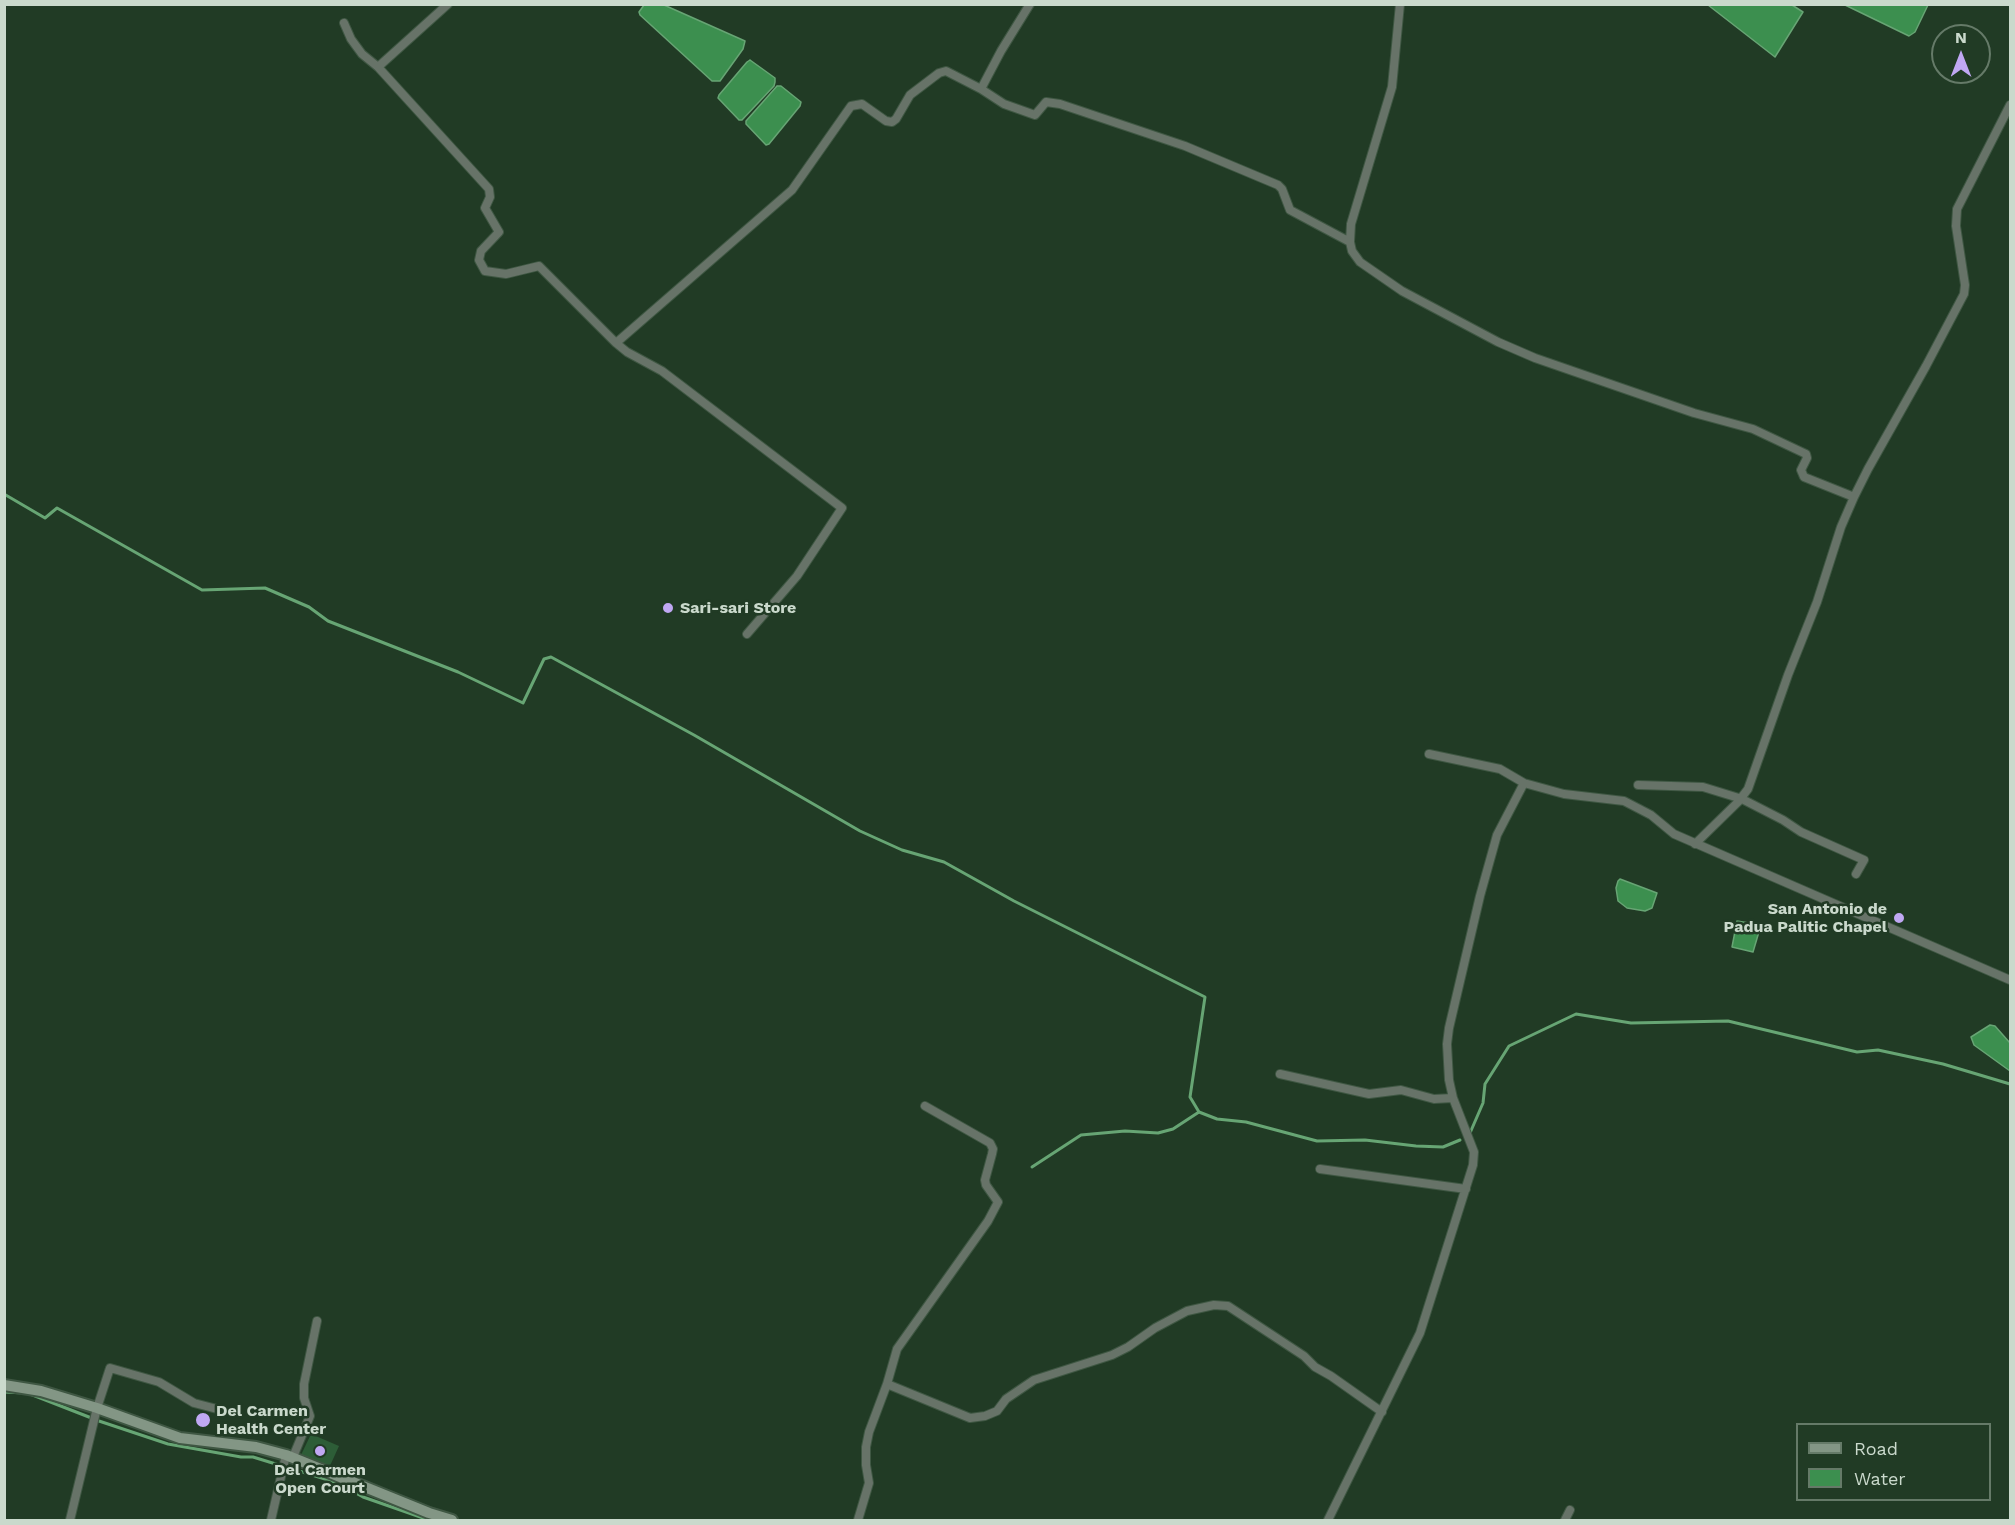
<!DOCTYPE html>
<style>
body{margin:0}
#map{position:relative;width:2015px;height:1525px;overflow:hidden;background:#213b25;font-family:"Work Sans",sans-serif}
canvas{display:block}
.frame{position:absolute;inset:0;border:6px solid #cad9cc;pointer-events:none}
.legend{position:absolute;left:1796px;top:1423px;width:195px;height:78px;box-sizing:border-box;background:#213b25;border:2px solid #657a68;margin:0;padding:8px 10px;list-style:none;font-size:18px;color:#cad9cc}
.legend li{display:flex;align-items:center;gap:12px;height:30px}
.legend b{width:30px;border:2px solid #657a68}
.north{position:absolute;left:1931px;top:24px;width:60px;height:60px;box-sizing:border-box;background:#213b25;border:2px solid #657a68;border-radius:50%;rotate:0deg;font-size:16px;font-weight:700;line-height:24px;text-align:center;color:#cad9cc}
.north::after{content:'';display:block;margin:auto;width:21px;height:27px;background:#c0a8f3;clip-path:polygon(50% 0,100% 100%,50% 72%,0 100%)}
</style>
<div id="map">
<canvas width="2015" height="1525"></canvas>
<div class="frame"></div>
<ul class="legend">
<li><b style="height:8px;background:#839685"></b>Road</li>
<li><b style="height:16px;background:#3c8f4f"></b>Water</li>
</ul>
<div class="north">N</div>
</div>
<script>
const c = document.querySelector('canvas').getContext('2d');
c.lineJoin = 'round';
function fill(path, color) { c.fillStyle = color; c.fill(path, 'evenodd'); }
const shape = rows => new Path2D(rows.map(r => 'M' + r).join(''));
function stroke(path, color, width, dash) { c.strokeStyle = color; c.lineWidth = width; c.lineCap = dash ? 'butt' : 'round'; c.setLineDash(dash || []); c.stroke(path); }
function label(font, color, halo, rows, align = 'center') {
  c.font = font + ' "Work Sans",sans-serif'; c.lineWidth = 5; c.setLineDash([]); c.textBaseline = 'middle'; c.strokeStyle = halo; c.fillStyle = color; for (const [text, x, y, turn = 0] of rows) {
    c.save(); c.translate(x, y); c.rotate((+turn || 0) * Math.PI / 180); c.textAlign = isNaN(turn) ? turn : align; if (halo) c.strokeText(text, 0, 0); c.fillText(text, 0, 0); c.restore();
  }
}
const green = shape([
 [311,1434,339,1446,329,1468,301,1455]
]);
const water = shape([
 [644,5,664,5,745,41,743,49,720,81,712,81,640,15,639,12,644,5],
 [1708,5,1792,5,1803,12,1775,57,1708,5],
 [1845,5,1928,5,1915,32,1909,36,1845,5],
 [750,60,775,78,775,82,774,86,742,120,739,120,718,98,719,95,747,62,750,60],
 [777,86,781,86,801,102,800,106,769,144,766,145,746,124,746,121,777,86],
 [1620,879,1657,893,1652,908,1645,911,1627,908,1618,901,1616,888,1618,881,1620,879],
 [1737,921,1761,925,1753,952,1732,947,1737,921],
 [1990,1025,1995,1026,2010,1043,2010,1071,1974,1045,1971,1037,1990,1025]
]);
const stream = shape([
 [4,494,45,518,57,508,202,590,265,588,309,607,328,621,458,672,523,703,544,659,551,657,694,735,860,831,902,850,944,862,1014,901,1205,997,1190,1097,1199,1112,1217,1119,1246,1122,1317,1141,1365,1140,1416,1146,1443,1147,1460,1140],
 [1470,1133,1483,1103,1485,1084,1509,1046,1576,1014,1631,1023,1728,1021,1857,1052,1878,1050,1943,1064,2010,1084],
 [1032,1167,1081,1135,1125,1131,1158,1133,1173,1129,1199,1112],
 [4,1392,24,1393],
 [30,1394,94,1419],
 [99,1421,168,1444,241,1457,253,1457,279,1465],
 [286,1467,338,1483,363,1497,429,1520]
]);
const street = shape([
 [344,23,351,39,362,54,378,67,489,189,490,197,485,208,499,232,481,251,479,260,485,271,506,274,539,266,616,343,792,190,851,106,862,104,886,121,892,122,896,119,910,95,939,73,946,71,981,89,1001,51,1030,4],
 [378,67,448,4],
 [981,89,1004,104,1035,115,1046,102,1060,104,1185,146,1278,185,1282,189,1290,210,1350,242,1352,251,1360,262,1402,291,1498,342,1535,358,1694,413,1753,429,1806,454,1807,458,1801,470,1804,477,1854,497],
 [1350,242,1351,224,1392,87,1400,4],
 [616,343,627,352,662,371,842,508,797,576,747,634],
 [1429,754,1500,769,1524,783,1564,794,1624,801,1651,815,1674,834,2010,980],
 [1638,785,1703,787,1742,799,1783,820,1801,832,1864,860,1856,874],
 [1695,844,1738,802,1748,789,1788,675,1817,602,1841,527,1854,497,1868,469,1926,366,1964,294,1965,285,1956,226,1957,209,2010,105],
 [1280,1074,1369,1094,1401,1090,1434,1099,1453,1098],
 [1320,1169,1466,1189],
 [887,1384,897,1349,988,1221,998,1202,986,1185,985,1180,992,1154,993,1149,990,1143,925,1106],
 [293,1457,310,1416,304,1398,304,1384,317,1321],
 [70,1520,97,1408,110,1368,159,1382,194,1403,217,1409],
 [271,1520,286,1455],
 [858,1520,869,1483,866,1465,866,1447,869,1432,887,1384,970,1418,985,1416,997,1411,1006,1399,1034,1380,1112,1355,1128,1347,1155,1328,1187,1311,1214,1305,1228,1306,1304,1356,1315,1367,1331,1376,1382,1412],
 [1328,1520,1420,1333,1473,1165,1474,1152,1453,1098,1449,1080,1447,1044,1449,1028,1480,896,1497,835,1524,783],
 [1565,1520,1570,1510]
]);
const secondary = shape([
 [4,1385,41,1391,97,1408,180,1438,256,1447,286,1455,429,1513,452,1520]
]);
const markers = [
 [668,608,6,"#c0a8f3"],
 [1899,918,6,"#c0a8f3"],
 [203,1420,8,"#c0a8f3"],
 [320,1451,6,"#c0a8f3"]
];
const poiNames = [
 ["Sari-sari Store",680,608],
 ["San Antonio de",1887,909,"right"],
 ["Padua Palitic Chapel",1887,927,"right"],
 ["Del Carmen",216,1411],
 ["Health Center",216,1429],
 ["Del Carmen",320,1470,"center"],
 ["Open Court",320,1488,"center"]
];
fill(green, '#2d5d37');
fill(water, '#3c8f4f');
stroke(water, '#67a574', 1.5);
stroke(stream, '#67a574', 3);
stroke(street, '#3f5743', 10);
stroke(secondary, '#3f5743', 14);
stroke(street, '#677368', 8);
stroke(secondary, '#839685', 10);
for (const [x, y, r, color] of markers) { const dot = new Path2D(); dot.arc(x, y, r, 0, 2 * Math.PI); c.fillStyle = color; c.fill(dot); stroke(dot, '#213b25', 2); }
label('bold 16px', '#cad9cc', '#213b25', poiNames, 'left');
</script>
